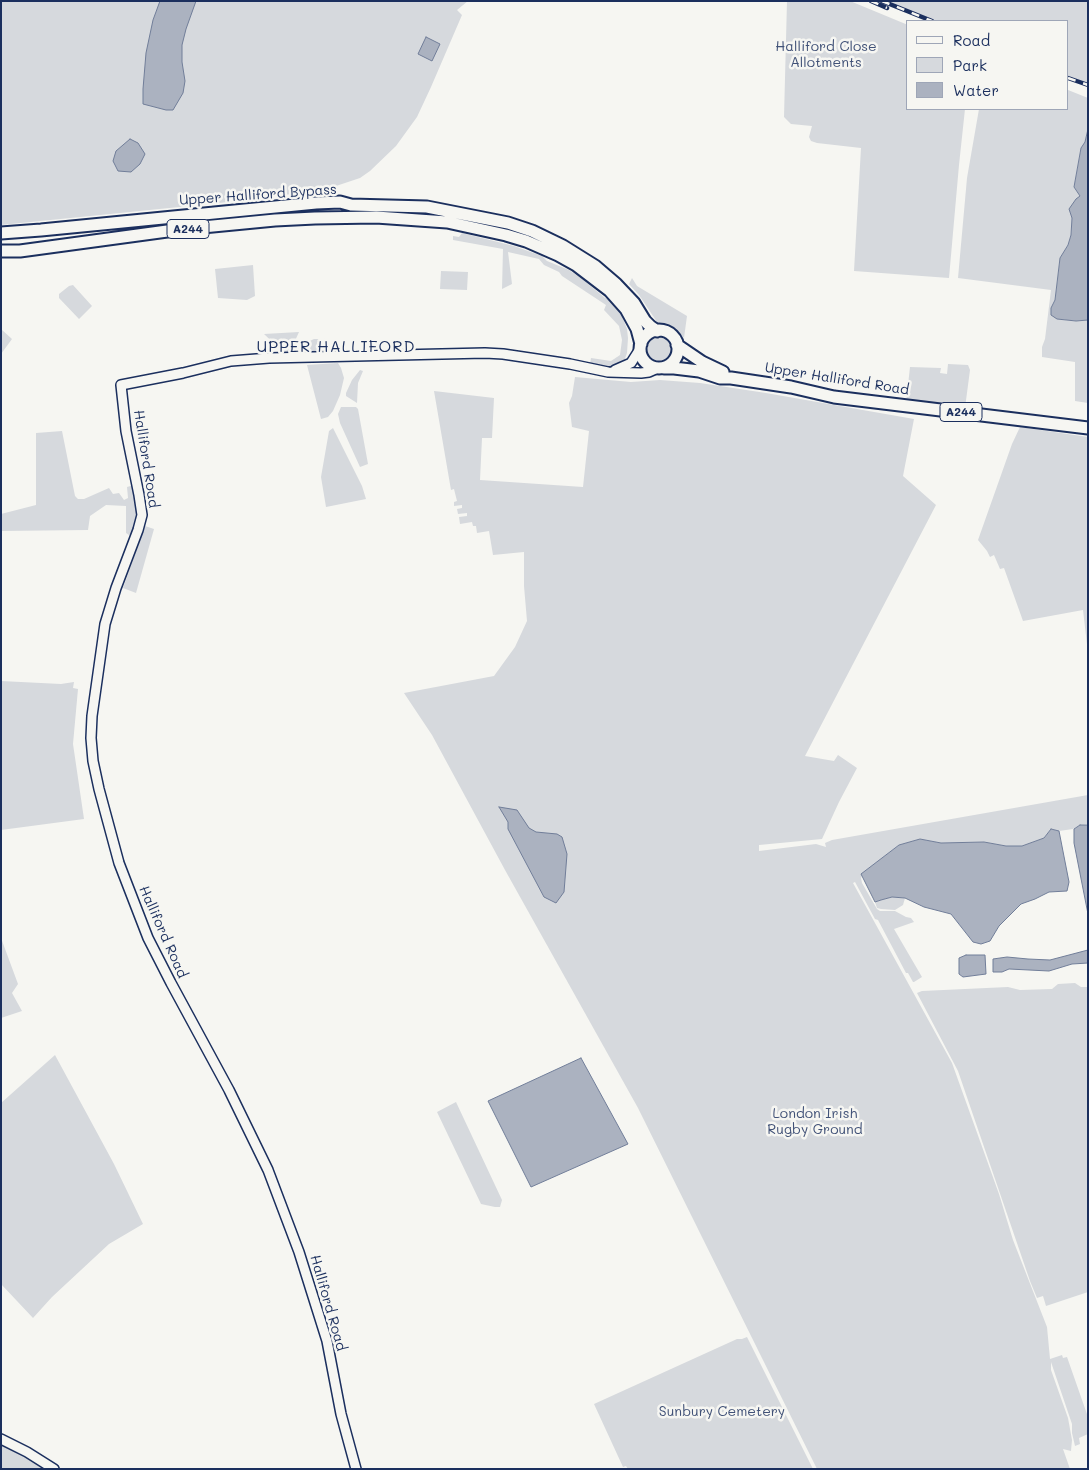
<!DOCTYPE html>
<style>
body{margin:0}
#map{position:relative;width:1089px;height:1470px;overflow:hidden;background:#f6f6f2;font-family:Mali,sans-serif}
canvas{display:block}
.frame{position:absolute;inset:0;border:2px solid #1b2f5e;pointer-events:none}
.legend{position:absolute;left:906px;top:20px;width:162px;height:90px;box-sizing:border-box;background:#f6f6f2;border:1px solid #9ea6b7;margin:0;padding:6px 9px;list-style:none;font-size:15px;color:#1b2f5e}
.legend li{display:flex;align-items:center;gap:10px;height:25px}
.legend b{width:25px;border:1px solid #9ea6b7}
</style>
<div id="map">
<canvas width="1089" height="1470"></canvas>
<div class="frame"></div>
<ul class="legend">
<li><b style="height:6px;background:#f6f6f2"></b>Road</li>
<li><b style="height:14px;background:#d6d9dd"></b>Park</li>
<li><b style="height:14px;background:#abb2c0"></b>Water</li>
</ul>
</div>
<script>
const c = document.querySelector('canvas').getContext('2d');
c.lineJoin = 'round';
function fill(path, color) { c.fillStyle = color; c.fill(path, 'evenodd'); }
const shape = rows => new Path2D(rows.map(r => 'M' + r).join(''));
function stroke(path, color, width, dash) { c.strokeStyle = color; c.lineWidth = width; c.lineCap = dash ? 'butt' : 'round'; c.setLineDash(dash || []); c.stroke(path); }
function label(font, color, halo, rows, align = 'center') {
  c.font = font + ' Mali,sans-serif'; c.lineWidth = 5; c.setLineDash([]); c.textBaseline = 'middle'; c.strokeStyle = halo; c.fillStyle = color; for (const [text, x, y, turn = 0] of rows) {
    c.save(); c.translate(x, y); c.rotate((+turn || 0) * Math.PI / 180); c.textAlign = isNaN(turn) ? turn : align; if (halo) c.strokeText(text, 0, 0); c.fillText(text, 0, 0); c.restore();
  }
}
const green = shape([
 [1,1,468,1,457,10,462,15,431,87,417,117,396,146,370,171,360,178,324,190,219,203,1,225],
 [787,1,850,1,908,25,908,109,965,109,959,165,949,278,854,271,861,148,817,143,811,141,809,137,812,126,791,124,784,117],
 [888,1,1088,1,1088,84,1068,76,1068,21,936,21],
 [1068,90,1088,98,1088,129,1085,142,1081,148,1074,187,1080,196,1072,218,1071,235,1068,245,1060,258,1055,300,1051,308,1057,319,1075,321,1088,320,1088,403,1075,401,1075,362,1042,357,1042,347,1045,339,1051,290,958,278,967,178,979,109,1068,109],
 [462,233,514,246,542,256,547,261,569,270,581,278,605,298,611,300,620,311,627,329,628,338,627,353,623,364,611,367,590,364,591,358,611,361,620,355,622,340,619,326,604,310,606,305,562,276,559,272,544,265,539,259,508,252,512,284,502,289,503,249,453,240,453,236,459,237],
 [253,265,255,296,247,300,218,298,215,269],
 [441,271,468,272,467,290,440,289],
 [632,278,637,286,687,316,684,338,676,329,660,324,657,322,639,295,629,284],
 [73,285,92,306,79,319,59,298,59,294,69,286],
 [1,329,12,339,1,354],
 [299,332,290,352,284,353,264,334],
 '643 350a15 15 0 1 1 30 0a15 15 0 1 1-30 0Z',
 [314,339,320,339,322,341,320,348,317,350,312,352,296,353,299,346],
 [338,363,341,368,344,378,340,395,333,411,328,417,321,419,307,365],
 [948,364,968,365,970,370,965,408,906,403,910,367,941,368,940,373,947,374],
 [360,370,363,371,358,383,357,403,346,396,346,393,352,380],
 [575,377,631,382,660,380,700,383,766,393,914,419,903,476,936,505,805,756,834,761,838,755,857,768,839,802,822,839,759,845,759,851,816,844,826,847,825,843,832,840,1088,795,1088,824,1080,825,1073,829,1059,831,1051,829,1044,838,1022,846,1006,846,984,842,941,843,920,839,899,845,863,873,861,878,862,883,877,909,880,911,895,911,906,917,911,918,914,922,894,929,922,977,914,982,913,982,908,973,906,973,878,920,875,919,855,882,853,883,952,1063,999,1194,1013,1240,1047,1327,1050,1359,1062,1355,1063,1358,1067,1357,1088,1417,1088,1434,1079,1438,1080,1444,1075,1446,1072,1433,1072,1424,1051,1362,1051,1370,1068,1418,1072,1440,1071,1451,1063,1449,1070,1469,817,1469,638,1108,505,870,432,735,404,693,494,676,515,647,527,621,524,586,524,552,493,555,489,531,477,533,476,526,473,526,472,522,460,524,459,517,467,516,467,513,458,514,457,509,462,508,462,505,454,506,454,502,457,501,454,489,451,490,434,391,494,398,492,438,482,438,480,480,583,487,589,431,572,427,569,403,572,396],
 [341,407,356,407,358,409,368,464,360,467,340,423,338,414],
 [1020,427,1088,437,1088,653,1083,610,1023,621,1004,568,1000,569,994,555,990,557,987,551,978,540,1012,444],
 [333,428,362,486,366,499,326,507,321,477,329,431],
 [62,431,75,496,78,499,84,499,109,488,113,494,119,493,124,500,128,498,127,487,134,485,137,522,132,537,126,533,126,506,106,505,90,516,88,530,1,531,1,514,36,505,36,433],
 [145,526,154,529,136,593,123,588],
 [1,681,61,684,74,682,73,688,78,689,73,744,84,819,1,830],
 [892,897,905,898,903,905,895,910,881,909,877,908,875,902,881,900],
 [1,938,18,984,12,993,22,1011,1,1018],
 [1075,983,1081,987,1088,987,1088,1292,1046,1306,1043,1296,1037,1298,1030,1281,958,1071,917,993,922,991,1008,987,1020,990,1052,989,1058,984],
 [55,1055,114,1164,143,1224,109,1244,52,1297,33,1318,1,1284,1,1103],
 [456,1102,502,1200,500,1207,495,1207,481,1204,437,1112],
 [747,1337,813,1469,628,1469,626,1466,623,1467,594,1404,737,1339,742,1339],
 [1,1442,54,1469,1,1469]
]);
const water = shape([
 [160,1,196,1,186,29,182,45,182,62,185,81,183,93,173,110,166,110,143,104,143,89,146,53,153,20,160,1],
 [426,37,440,44,432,61,418,54,426,37],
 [1088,129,1088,320,1076,321,1057,319,1051,315,1051,308,1055,300,1060,258,1068,245,1071,235,1072,218,1069,209,1076,199,1080,196,1074,187,1081,148,1085,142,1088,129],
 [130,139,138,143,145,154,140,164,131,172,118,171,113,161,116,151,130,139],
 [499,807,517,810,529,828,536,832,557,834,562,837,567,854,564,892,556,903,544,897,508,829,508,822,499,807],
 [1080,825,1088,825,1088,914,1074,843,1074,829,1080,825],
 [1051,829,1059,831,1069,882,1067,891,1049,892,1035,899,1021,904,999,926,990,941,981,944,973,942,951,914,924,907,905,898,892,897,881,900,875,902,861,874,899,845,920,839,941,843,984,842,1006,846,1022,846,1044,838,1051,829],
 [1088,950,1088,963,1072,964,1049,971,1009,969,1002,972,993,972,993,959,1007,957,1028,959,1050,960,1088,950],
 [966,955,985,955,986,974,963,977,959,974,959,958,966,955],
 [581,1058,628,1144,531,1187,488,1101,581,1058]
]);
const minor = shape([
 [615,370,631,363,640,349],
 [1,1439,27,1452,54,1469],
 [356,1469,341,1414,327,1341,299,1252,268,1170,229,1090,171,983,148,938,119,863,99,789,93,761,91,738,92,716,105,624,116,588,138,530,142,515,139,495,126,431,121,385,183,373,231,361,269,358,485,353,503,354,570,364,608,372,641,373,649,372,658,368]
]);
const major = shape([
 [1,233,41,230,316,203,340,202,351,205,427,207,508,223,532,231,563,246,595,266,616,284,634,303,645,321,650,326,657,331],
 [1,251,20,251,182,229,275,220,315,218,376,217,447,222,506,235,526,241,558,255,576,265,610,291,626,309,637,329,641,344],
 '640 349a19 19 0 1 1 38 0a19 19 0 1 1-38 0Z',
 [677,345,702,362,723,372],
 [664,368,674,368,699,371,720,378,731,378,791,387,834,397,1088,428]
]);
const rail = shape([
 [871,1,887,8],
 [882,1,932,21],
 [1068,78,1088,85]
]);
const shields = [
 [188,229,42],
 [961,412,42]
];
const shieldNames = [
 ["A244",188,229],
 ["A244",961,412]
];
const parkNames = [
 ["Halliford Close",826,47],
 ["Allotments",826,63],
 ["London Irish",815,1114],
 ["Rugby Ground",815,1130],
 ["Sunbury Cemetery",722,1412]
];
const streetNames = [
 ["Upper Halliford Bypass",258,195,-4],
 ["Upper Halliford Road",837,379,9],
 ["Halliford Road",146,459,81],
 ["Halliford Road",163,932,66],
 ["Halliford Road",328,1303,74]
];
const quarterNames = [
 ["UPPER HALLIFORD",336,347]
];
fill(green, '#d6d9dd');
fill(water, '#abb2c0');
stroke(water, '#717e99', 1);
stroke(minor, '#1b2f5e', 12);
stroke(major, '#1b2f5e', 15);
stroke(minor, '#f6f6f2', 9);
stroke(major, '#f6f6f2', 11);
stroke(rail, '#1b2f5e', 4.5);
stroke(rail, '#f6f6f2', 2.5, [8]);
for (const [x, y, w] of shields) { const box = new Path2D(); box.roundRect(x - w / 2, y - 9.5, w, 19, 4); c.fillStyle = '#f6f6f2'; c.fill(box); stroke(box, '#1b2f5e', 1); }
label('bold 12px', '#1b2f5e', null, shieldNames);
label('14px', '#405177', '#f6f6f2', parkNames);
label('14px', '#1b2f5e', '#f6f6f2', streetNames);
c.letterSpacing = '1px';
label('16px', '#1b2f5e', '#f6f6f2', quarterNames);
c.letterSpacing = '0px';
</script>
